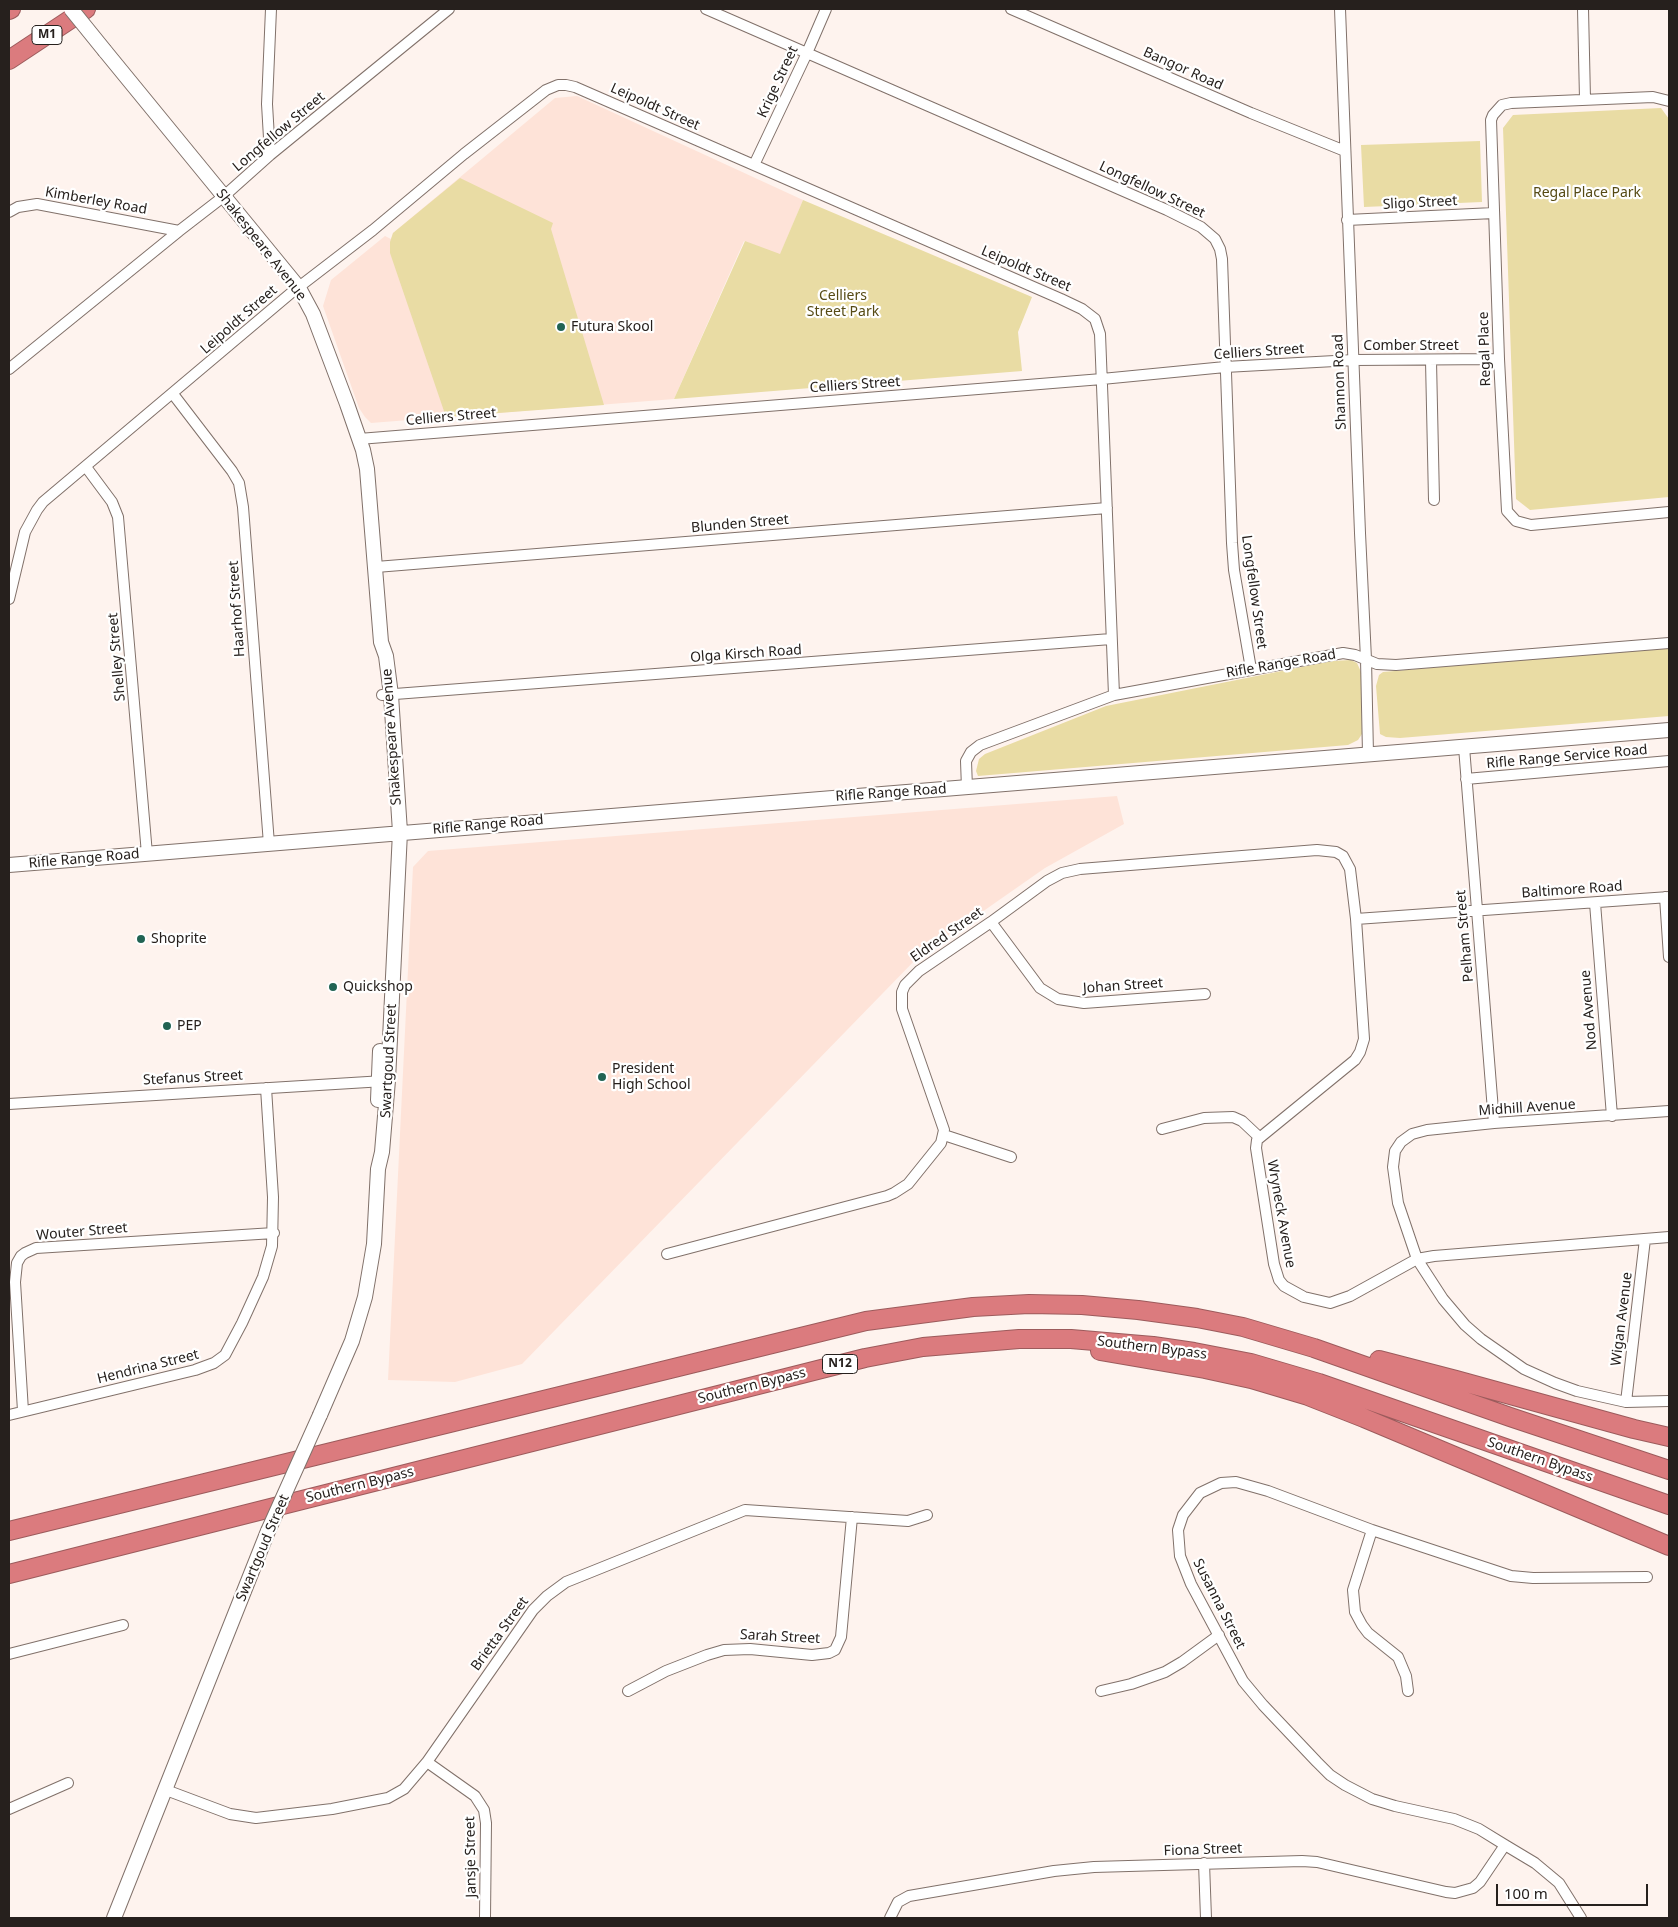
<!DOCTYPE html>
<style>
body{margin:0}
#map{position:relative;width:1678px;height:1927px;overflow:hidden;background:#fef3ee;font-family:"Noto Sans",sans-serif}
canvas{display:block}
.frame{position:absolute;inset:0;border:10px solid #26201d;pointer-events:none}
.scale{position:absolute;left:1496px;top:1884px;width:152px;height:22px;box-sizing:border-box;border:2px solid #26201d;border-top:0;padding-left:6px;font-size:15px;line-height:18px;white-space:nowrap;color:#26201d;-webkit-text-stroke:4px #fff;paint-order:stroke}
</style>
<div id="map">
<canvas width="1678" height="1927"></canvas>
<div class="frame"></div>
<div class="scale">100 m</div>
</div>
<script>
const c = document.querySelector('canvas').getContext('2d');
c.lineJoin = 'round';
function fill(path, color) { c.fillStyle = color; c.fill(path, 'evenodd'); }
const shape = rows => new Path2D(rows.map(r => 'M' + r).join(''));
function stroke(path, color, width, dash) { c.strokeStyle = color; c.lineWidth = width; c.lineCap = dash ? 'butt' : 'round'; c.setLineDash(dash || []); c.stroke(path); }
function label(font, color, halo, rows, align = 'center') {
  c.font = font + ' "Noto Sans",sans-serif'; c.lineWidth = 4.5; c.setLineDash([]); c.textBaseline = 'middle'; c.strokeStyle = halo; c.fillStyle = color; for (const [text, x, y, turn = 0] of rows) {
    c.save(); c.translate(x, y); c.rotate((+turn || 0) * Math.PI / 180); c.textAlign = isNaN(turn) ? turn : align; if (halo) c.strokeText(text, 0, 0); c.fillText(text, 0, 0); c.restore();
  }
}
const built = shape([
 [577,96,803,200,780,255,744,241,674,399,371,423,365,417,359,408,323,306,331,280,385,236,391,239,393,233,555,98],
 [1117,796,1124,824,1045,868,919,956,522,1364,455,1382,388,1380,413,867,428,851]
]);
const green = shape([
 [1661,108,1669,119,1669,497,1530,510,1516,499,1503,128,1513,115],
 [1480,141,1482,202,1364,207,1361,145],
 [460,178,553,223,551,229,604,405,446,417,390,253,390,242,393,233],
 [803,200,1032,297,1018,332,1022,371,674,399,745,241,780,254],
 [1669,647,1669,716,1400,738,1386,737,1380,734,1376,686,1379,675,1383,672],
 [1351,660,1357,663,1361,672,1362,734,1358,740,1348,745,978,776,976,771,979,759,985,754,1106,706,1332,661]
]);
const street = shape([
 [706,9,1167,210,1201,227,1215,239,1220,249,1222,259,1232,543,1234,570,1251,669],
 [1011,9,1251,113,1345,151],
 [1340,9,1360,533,1366,659,1368,754],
 [1583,9,1585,99],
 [1669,101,1653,97,1511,103,1502,105,1493,115,1491,120,1499,359,1507,511,1516,521,1531,525,1669,512],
 [270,155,267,104,271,9],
 [754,165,807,53,826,9],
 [9,212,18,207,37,204,179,231],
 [1347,220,1494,213],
 [1431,361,1434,500],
 [9,369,179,231,223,197,270,155,449,9],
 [173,394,232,471,239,483,243,507,269,844],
 [359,439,1102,379,1225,367,1353,360,1499,359],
 [86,467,112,502,118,517,147,854],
 [376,567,1107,508],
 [9,599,25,532,37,510,43,502,291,293,373,230,464,154,546,90,558,85,566,85,575,87,1061,299,1082,309,1095,319,1100,334,1114,695],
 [382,695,1111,639],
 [1464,747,1494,1123],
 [1466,779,1669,761],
 [967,788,966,761,971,752,980,745,1114,695,1343,653,1355,655,1377,664,1396,665,1669,643],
 [1665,897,1669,957],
 [1595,903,1612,1116],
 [1356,919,1669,897],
 [991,922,1040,988,1058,999,1084,1003,1205,994],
 [9,1104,384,1081],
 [1669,1111,1494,1123,1427,1130,1412,1134,1401,1142,1395,1151,1393,1167,1398,1203,1417,1259,1443,1299,1465,1325,1481,1339,1524,1369,1555,1383,1577,1391,1626,1402,1669,1401],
 [1162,1129,1204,1118,1233,1117,1242,1121,1259,1137],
 [944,1135,1011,1157],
 [667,1254,887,1196,894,1193,908,1184,941,1143,944,1130,902,1009,902,992,905,985,919,971,991,922,1047,881,1062,873,1080,869,1317,850,1336,852,1343,856,1350,869,1356,919,1364,1039,1360,1052,1355,1060,1257,1140,1256,1148,1274,1264,1279,1280,1284,1286,1304,1297,1330,1303,1350,1296,1417,1259,1434,1256,1669,1237],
 [1626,1402,1645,1239],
 [23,1411,15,1282,17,1263,21,1256,25,1253,36,1248,274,1233],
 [9,1415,195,1370,214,1363,225,1355,242,1323,263,1277,272,1246,273,1197,266,1088],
 [1372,1530,1353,1590,1355,1612,1362,1625,1368,1633,1398,1657,1406,1676,1408,1691],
 [9,1654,123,1625],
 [628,1691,666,1671,707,1655,724,1650,750,1649,812,1655,829,1653,835,1650,841,1637,852,1517],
 [1101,1691,1131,1684,1165,1672,1182,1662,1219,1635],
 [427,1762,475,1796,484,1810,486,1823,485,1918],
 [166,1790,230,1814,256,1818,332,1809,388,1798,404,1789,427,1762,533,1610,547,1596,566,1582,745,1510,908,1521,927,1515],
 [9,1809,68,1783],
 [1204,1863,1206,1918],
 [890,1918,898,1902,909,1896,1054,1871,1094,1867,1302,1861,1317,1862,1446,1892,1455,1893,1473,1888,1480,1882,1505,1845],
 [1581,1918,1559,1883,1535,1863,1505,1845,1479,1829,1454,1819,1395,1806,1372,1799,1345,1785,1330,1775,1317,1762,1263,1705,1243,1681,1191,1584,1180,1556,1178,1530,1183,1515,1200,1493,1221,1483,1236,1482,1268,1491,1372,1530,1511,1576,1533,1578,1647,1577]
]);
const secondary = shape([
 [105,51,299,288,313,314,347,404,363,450,367,469,381,642,386,656,391,695,400,832,388,1080,382,1152,378,1169,374,1244,365,1297,352,1341,320,1415],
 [9,865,1669,730],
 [378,1100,380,1051],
 [114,1918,268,1531]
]);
const highway = shape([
 [9,10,11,9],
 [9,60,86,9],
 [1100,1351,1205,1369,1251,1379,1308,1396,1364,1418,1669,1546],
 [1379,1360,1456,1380,1634,1429,1669,1437],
 [9,1531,866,1321,973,1307,1029,1304,1082,1305,1138,1310,1197,1318,1243,1327,1314,1348,1510,1417,1669,1470],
 [9,1574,865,1358,923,1347,1019,1339,1071,1339,1153,1346,1194,1352,1251,1363,1319,1383,1669,1505]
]);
const secondaryBridge = shape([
 [71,9,105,51],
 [268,1531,320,1415]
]);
const markers = [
 [561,327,5,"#216353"],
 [141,939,5,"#216353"],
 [333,987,5,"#216353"],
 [167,1026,5,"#216353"],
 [602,1077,5,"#216353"]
];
const shields = [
 [47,35,30],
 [840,1364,35]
];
const shieldNames = [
 ["M1",47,35],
 ["N12",840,1364]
];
const streetNames = [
 ["Bangor Road",1183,69,24],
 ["Krige Street",778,82,-65],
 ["Leipoldt Street",655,107,24],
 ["Longfellow Street",279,132,-40],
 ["Longfellow Street",1152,190,25],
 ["Kimberley Road",96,201,10],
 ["Sligo Street",1420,203,-3],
 ["Shakespeare Avenue",261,245,52],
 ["Leipoldt Street",1026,269,23],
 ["Leipoldt Street",239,320,-41],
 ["Comber Street",1411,346],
 ["Regal Place",1485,349,-92],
 ["Celliers Street",1259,352,-4],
 ["Shannon Road",1340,382,-92],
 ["Celliers Street",855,385,-4],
 ["Celliers Street",451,417,-5],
 ["Blunden Street",740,524,-5],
 ["Longfellow Street",1254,592,82],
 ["Haarhof Street",237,609,-94],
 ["Olga Kirsch Road",746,654,-4],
 ["Shelley Street",117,657,-95],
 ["Rifle Range Road",1281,664,-10],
 ["Shakespeare Avenue",392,737,-94],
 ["Rifle Range Service Road",1567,757,-5],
 ["Rifle Range Road",891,793,-4],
 ["Rifle Range Road",488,825,-5],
 ["Rifle Range Road",84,859,-5],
 ["Baltimore Road",1572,890,-4],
 ["Eldred Street",947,935,-35],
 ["Pelham Street",1465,936,-95],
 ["Johan Street",1123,986,-4],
 ["Nod Avenue",1589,1010,-95],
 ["Swartgoud Street",389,1061,-87],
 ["Stefanus Street",193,1078,-3],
 ["Midhill Avenue",1527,1108,-4],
 ["Wryneck Avenue",1281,1214,80],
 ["Wouter Street",82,1232,-5],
 ["Wigan Avenue",1622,1319,-83],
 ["Southern Bypass",1152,1348,7],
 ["Hendrina Street",148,1367,-14],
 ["Southern Bypass",752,1386,-14],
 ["Southern Bypass",1540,1460,19],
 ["Southern Bypass",360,1485,-14],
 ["Swartgoud Street",263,1548,-67],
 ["Susanna Street",1219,1604,63],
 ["Brietta Street",500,1634,-54],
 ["Sarah Street",780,1637,3],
 ["Fiona Street",1203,1850,-2],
 ["Jansje Street",471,1857,-91]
];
const parkNames = [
 ["Regal Place Park",1587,193],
 ["Celliers",843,296],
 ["Street Park",843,312]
];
const poiNames = [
 ["Futura Skool",571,327],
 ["Shoprite",151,939],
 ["Quickshop",343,987],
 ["PEP",177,1026],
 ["President",612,1069],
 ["High School",612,1085]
];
fill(built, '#fee3d8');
fill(green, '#e9dca4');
stroke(street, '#81716a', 12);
stroke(secondary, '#81716a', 16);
stroke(highway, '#9c5b5c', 20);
stroke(street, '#fff', 10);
stroke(secondary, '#fff', 14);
stroke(highway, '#db7b7e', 18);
stroke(secondaryBridge, '#81716a', 16, []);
stroke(secondaryBridge, '#fff', 14);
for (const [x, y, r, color] of markers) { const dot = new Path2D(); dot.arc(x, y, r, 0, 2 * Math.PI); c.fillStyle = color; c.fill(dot); stroke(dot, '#fff', 2); }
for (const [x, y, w] of shields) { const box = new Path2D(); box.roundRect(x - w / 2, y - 9.5, w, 19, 4); c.fillStyle = '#fff'; c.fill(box); stroke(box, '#26201d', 1); }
label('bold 12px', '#26201d', null, shieldNames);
label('14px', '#26201d', '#fff', streetNames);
label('14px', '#564a14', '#fff', parkNames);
label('14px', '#26201d', '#fff', poiNames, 'left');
</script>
